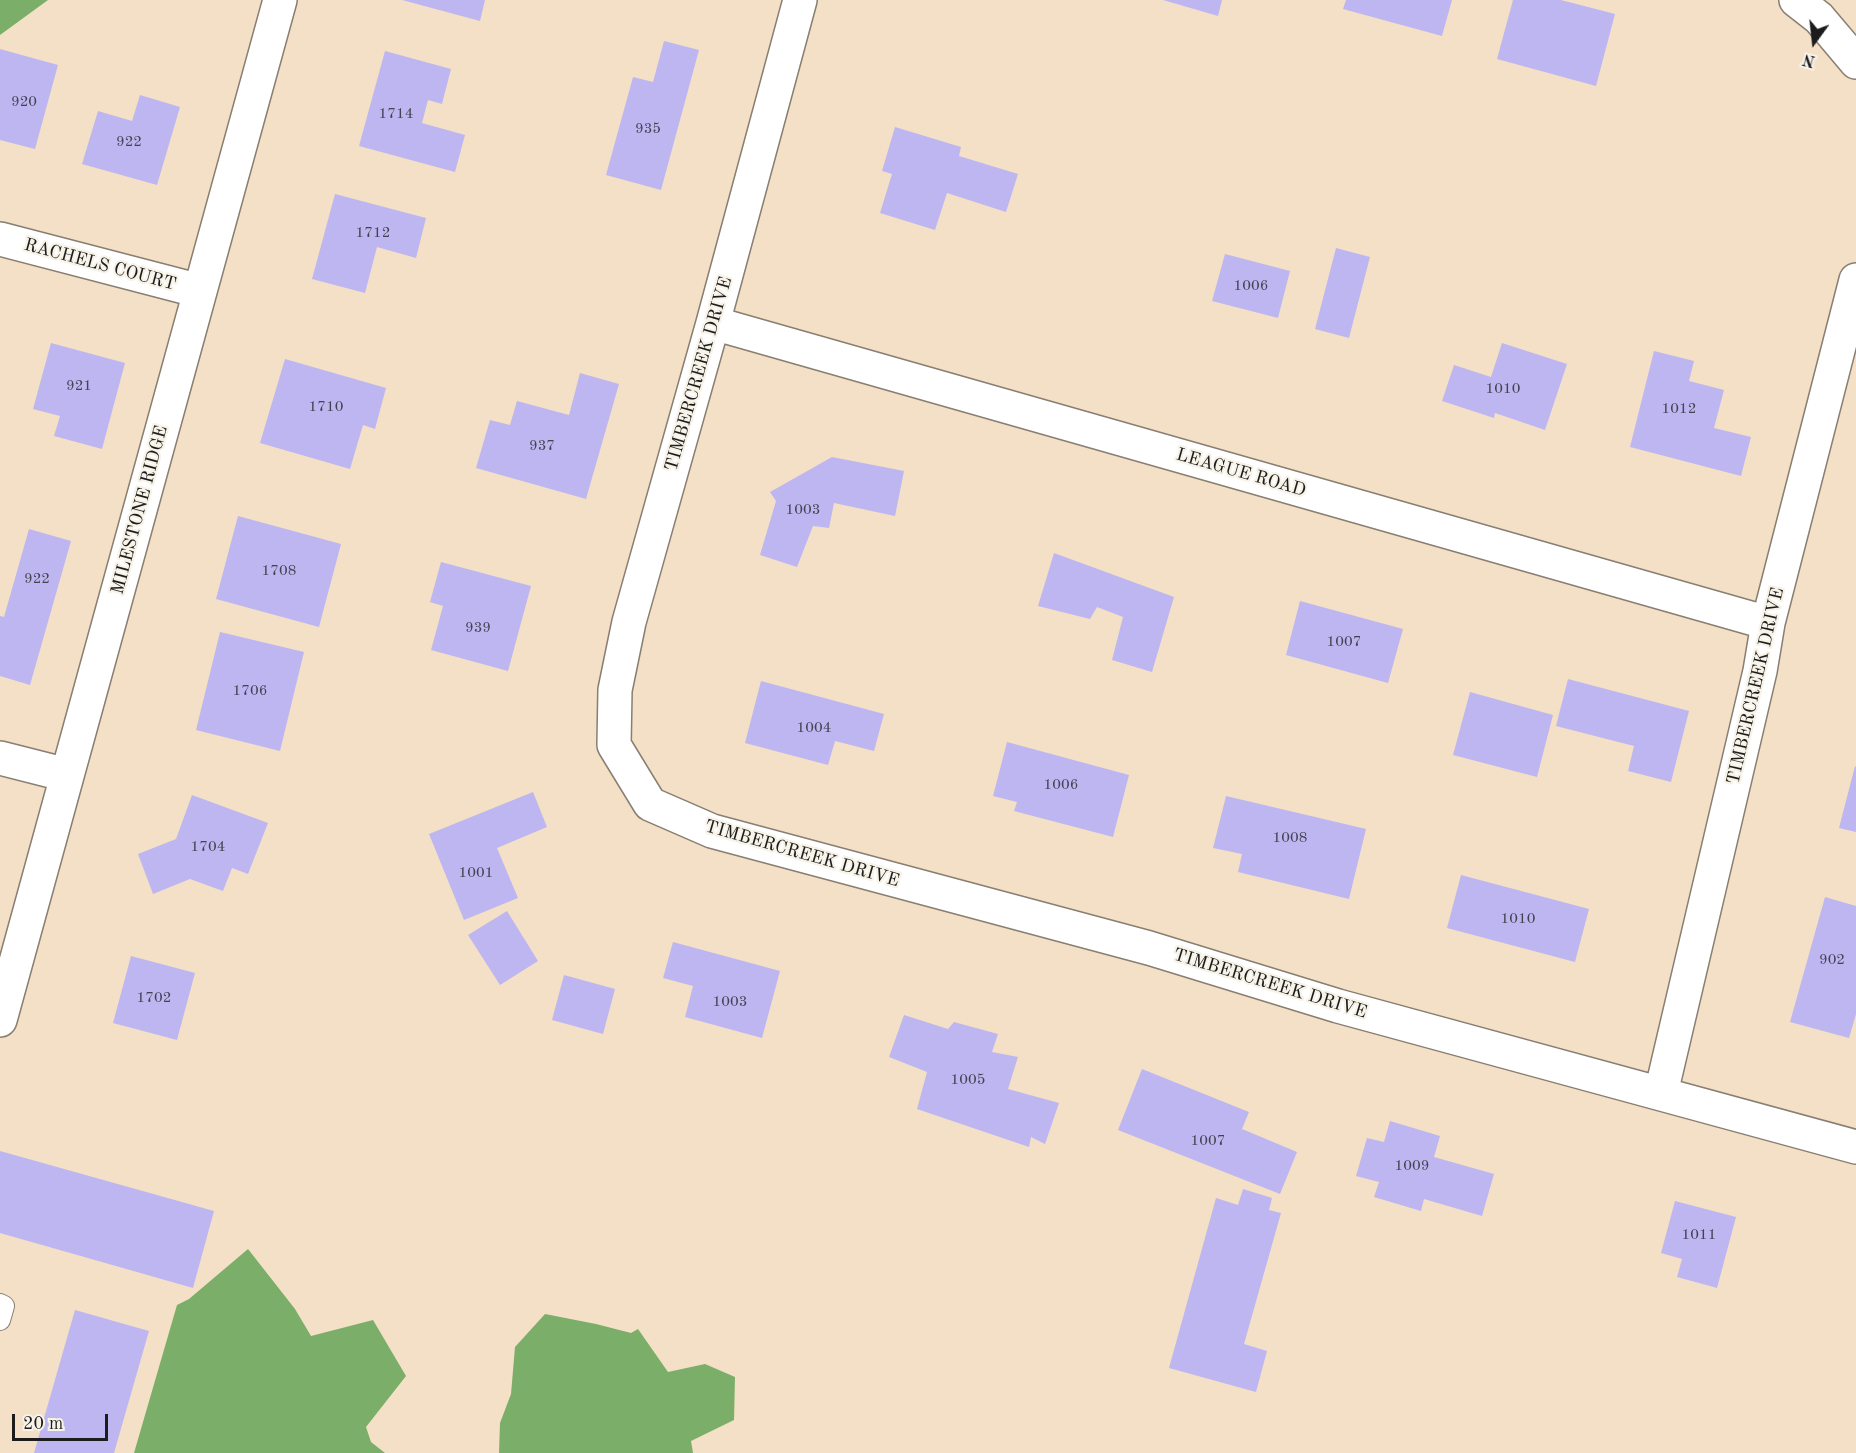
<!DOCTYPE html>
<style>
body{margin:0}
#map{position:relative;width:1856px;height:1453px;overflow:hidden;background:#f3e0c6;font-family:"Old Standard TT",serif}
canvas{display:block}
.north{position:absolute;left:1784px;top:12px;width:60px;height:60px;-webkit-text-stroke:4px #f7f3e8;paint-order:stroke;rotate:195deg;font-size:16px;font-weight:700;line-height:24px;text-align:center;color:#1c1c1c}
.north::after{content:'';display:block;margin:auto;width:21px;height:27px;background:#1c1c1c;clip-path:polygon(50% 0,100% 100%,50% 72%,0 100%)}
.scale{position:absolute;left:12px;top:1414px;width:96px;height:27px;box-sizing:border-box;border:3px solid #1c1c1c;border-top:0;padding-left:8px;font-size:18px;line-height:21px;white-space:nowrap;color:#1c1c1c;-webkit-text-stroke:4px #f7f3e8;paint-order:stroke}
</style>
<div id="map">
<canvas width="1856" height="1453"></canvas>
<div class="north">N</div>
<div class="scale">20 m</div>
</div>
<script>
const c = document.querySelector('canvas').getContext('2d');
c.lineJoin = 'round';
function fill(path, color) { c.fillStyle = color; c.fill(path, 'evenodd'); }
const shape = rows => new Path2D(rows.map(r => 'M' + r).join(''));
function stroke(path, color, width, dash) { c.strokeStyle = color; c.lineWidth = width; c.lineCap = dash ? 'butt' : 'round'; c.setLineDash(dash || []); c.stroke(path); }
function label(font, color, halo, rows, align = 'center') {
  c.font = font + ' "Old Standard TT",serif'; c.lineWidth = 4.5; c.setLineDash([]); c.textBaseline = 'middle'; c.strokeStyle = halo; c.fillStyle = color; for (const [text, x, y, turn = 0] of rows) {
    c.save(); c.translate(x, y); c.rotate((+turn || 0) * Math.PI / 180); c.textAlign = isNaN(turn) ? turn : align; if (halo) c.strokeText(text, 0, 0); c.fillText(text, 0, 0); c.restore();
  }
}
const forest = shape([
 [0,0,48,0,0,35],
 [248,1249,295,1309,311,1336,373,1320,406,1376,366,1427,371,1442,385,1453,134,1453,177,1305,189,1299],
 [545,1314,596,1324,631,1333,638,1329,668,1372,705,1364,735,1377,734,1420,691,1441,693,1453,499,1453,500,1423,511,1394,515,1347]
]);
const building = shape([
 [402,0,485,0,480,21],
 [1163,0,1222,0,1218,16],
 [1346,0,1452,0,1442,36,1343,9],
 [1513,0,1561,0,1615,14,1596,86,1497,59],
 [664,41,699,50,661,190,606,175,633,77,653,82],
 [0,49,58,65,35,149,0,140],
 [385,51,451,69,442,104,428,100,422,123,465,135,455,172,359,146],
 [140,95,180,107,157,185,82,164,98,111,132,121],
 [895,127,961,147,959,156,1018,174,1006,212,947,193,935,230,880,213,892,174,882,171],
 [335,194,426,218,416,258,377,247,365,293,312,279],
 [1336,248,1370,257,1349,338,1315,329],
 [1225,254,1290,271,1278,318,1212,301],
 [51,343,125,363,102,449,54,436,60,416,33,409],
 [1502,343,1567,364,1545,430,1495,413,1494,418,1442,401,1454,365,1491,377],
 [1654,351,1694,361,1689,381,1724,390,1714,428,1751,437,1741,476,1630,447],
 [285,359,386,388,375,429,363,425,350,469,260,443],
 [580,373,619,384,586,499,476,468,490,420,510,425,517,401,569,415],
 [832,457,904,471,895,516,834,503,829,528,813,526,797,567,760,555,776,501,770,492],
 [238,516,341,544,319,627,216,599],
 [29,529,71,541,30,685,0,676,0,616,4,617],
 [1054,553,1174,597,1152,672,1112,660,1123,617,1097,607,1090,619,1038,606],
 [441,562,531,586,508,671,431,650,443,606,430,602],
 [1300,601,1403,629,1388,683,1286,655],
 [220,632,304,652,280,751,196,730],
 [1568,679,1689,711,1671,782,1628,771,1634,746,1556,726],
 [761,681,884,714,874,751,835,741,828,765,745,743],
 [1470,692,1553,715,1537,777,1453,755],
 [1007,742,1129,775,1113,837,1014,811,1017,802,993,796],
 [1855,766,1856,767,1856,832,1839,828],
 [533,792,547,827,497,848,518,898,464,920,429,834],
 [192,795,268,823,248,874,232,868,223,891,190,879,153,894,138,854,176,839],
 [1226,796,1366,829,1349,899,1238,872,1242,854,1213,848],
 [1461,875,1589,909,1575,962,1447,928],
 [1825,897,1856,906,1856,1014,1849,1038,1790,1022],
 [507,911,538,961,500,985,468,935],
 [673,942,780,971,762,1038,685,1017,693,986,663,978],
 [131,956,195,973,177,1040,113,1023],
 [564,975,615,989,603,1034,552,1020],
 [904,1015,948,1029,954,1022,998,1034,992,1052,1018,1057,1008,1089,1059,1103,1045,1144,1031,1137,1029,1147,917,1109,927,1072,889,1057],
 [1142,1069,1249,1112,1242,1129,1297,1152,1280,1194,1118,1130],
 [1390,1121,1440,1136,1434,1157,1494,1174,1482,1216,1424,1199,1421,1211,1374,1197,1379,1182,1356,1176,1367,1138,1384,1142],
 [0,1151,214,1211,193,1288,0,1233],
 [1243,1189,1272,1198,1269,1210,1281,1213,1244,1344,1267,1351,1256,1392,1169,1368,1216,1198,1238,1205],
 [1675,1201,1736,1217,1717,1288,1677,1277,1682,1259,1661,1253],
 [75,1310,149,1331,114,1453,34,1453]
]);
const service = shape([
 [0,1304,4,1306,0,1320]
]);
const minor = shape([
 [800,0,713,323,629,622,615,690,614,745,650,804,712,831,1149,948,1338,1006,1856,1147],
 [1796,0,1819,18,1856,62],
 [0,239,200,291],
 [713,323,1768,623],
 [0,758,67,775],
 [0,1020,280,0],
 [1661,1093,1760,671,1768,623,1856,280]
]);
const numberNames = [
 ["920",24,102],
 ["1714",396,114],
 ["935",648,129],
 ["922",129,142],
 ["1712",373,233],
 ["1006",1251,286],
 ["921",79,386],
 ["1010",1503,389],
 ["1710",326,407],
 ["1012",1679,409],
 ["937",542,446],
 ["1003",803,510],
 ["1708",279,571],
 ["922",37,579],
 ["939",478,628],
 ["1007",1344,642],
 ["1706",250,691],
 ["1004",814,728],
 ["1006",1061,785],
 ["1008",1290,838],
 ["1704",208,847],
 ["1001",476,873],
 ["1010",1518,919],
 ["902",1832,960],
 ["1702",154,998],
 ["1003",730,1002],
 ["1005",968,1080],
 ["1007",1208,1141],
 ["1009",1412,1166],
 ["1011",1699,1235]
];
const streetNames = [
 ["RACHELS COURT",100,265,15],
 ["TIMBERCREEK DRIVE",699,374,-74],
 ["LEAGUE ROAD",1241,473,16],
 ["MILESTONE RIDGE",140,510,-75],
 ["TIMBERCREEK DRIVE",1756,686,-77],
 ["TIMBERCREEK DRIVE",802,854,16],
 ["TIMBERCREEK DRIVE",1270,984,17]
];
fill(forest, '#7bae69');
fill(building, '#beb6f1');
stroke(service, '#887e71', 22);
stroke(minor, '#887e71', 36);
stroke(service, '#fff', 20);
stroke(minor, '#fff', 33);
label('15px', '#444251', null, numberNames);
label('18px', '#1c1c1c', '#f7f3e8', streetNames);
</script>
